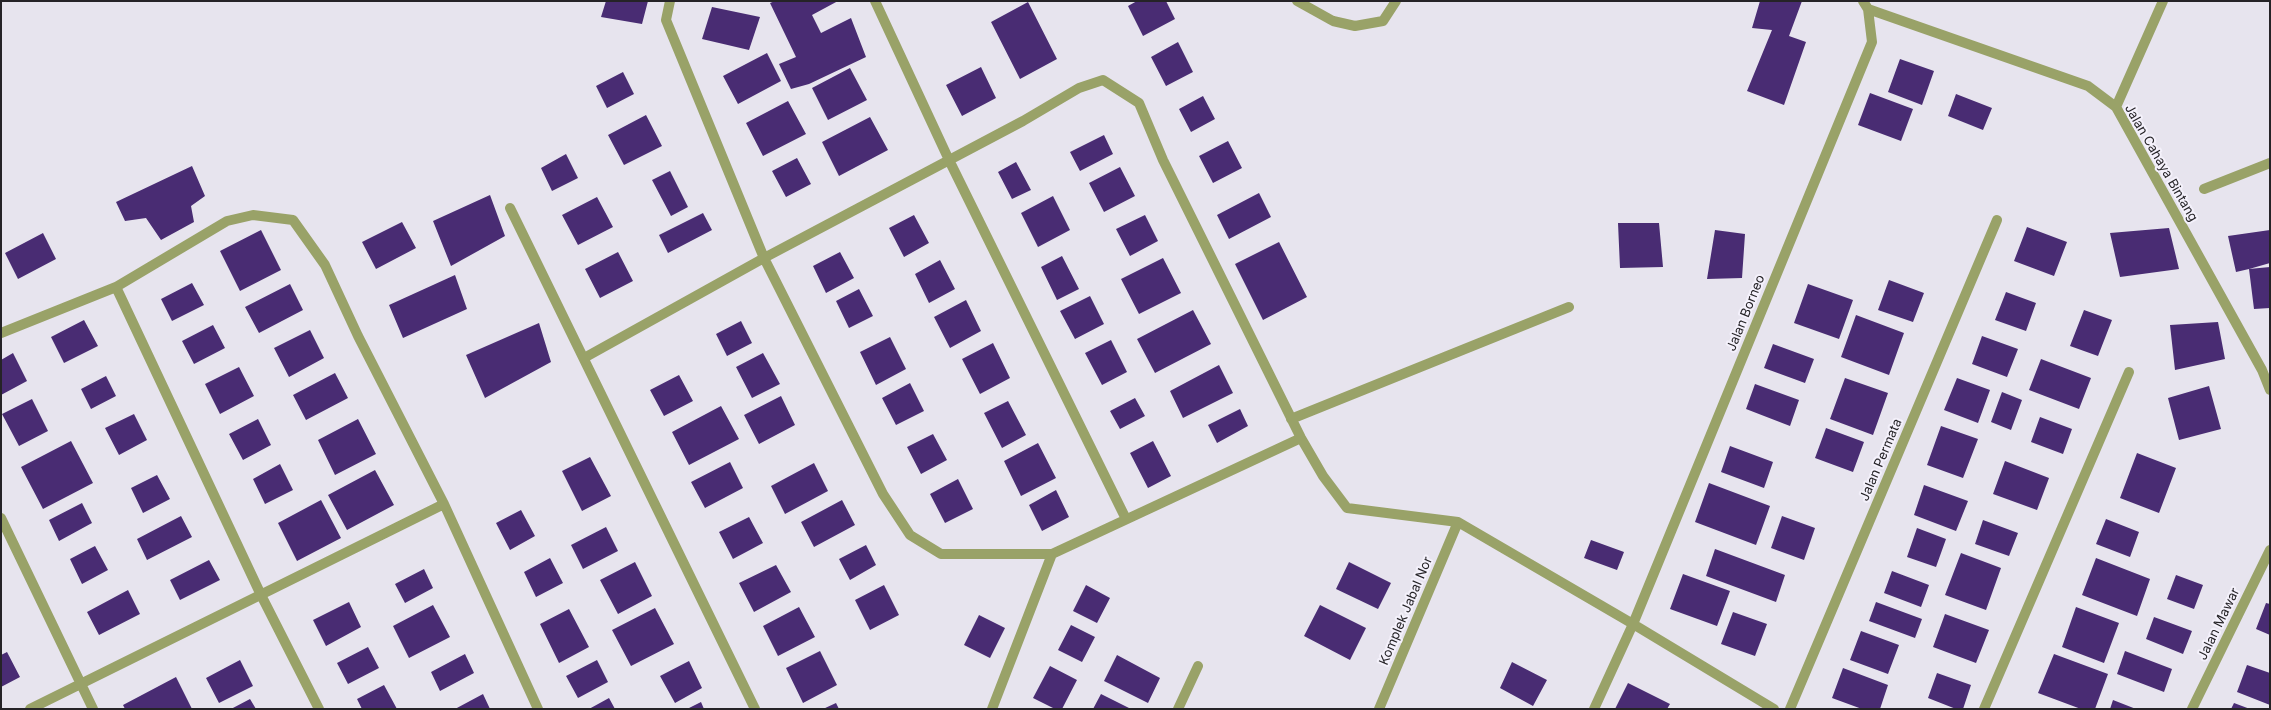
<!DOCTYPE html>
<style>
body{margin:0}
#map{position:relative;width:2271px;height:710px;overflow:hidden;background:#e7e4ee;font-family:Inter,sans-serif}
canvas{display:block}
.frame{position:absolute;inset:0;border:2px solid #252327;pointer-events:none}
</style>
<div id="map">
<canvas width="2271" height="710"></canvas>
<div class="frame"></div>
</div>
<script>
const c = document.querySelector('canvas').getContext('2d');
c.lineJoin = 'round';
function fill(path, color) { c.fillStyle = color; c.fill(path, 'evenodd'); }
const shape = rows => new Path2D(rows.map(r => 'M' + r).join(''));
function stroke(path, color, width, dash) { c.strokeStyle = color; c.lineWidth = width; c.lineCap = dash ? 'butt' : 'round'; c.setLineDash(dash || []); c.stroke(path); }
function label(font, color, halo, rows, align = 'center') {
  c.font = font + ' Inter,sans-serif'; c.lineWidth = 4; c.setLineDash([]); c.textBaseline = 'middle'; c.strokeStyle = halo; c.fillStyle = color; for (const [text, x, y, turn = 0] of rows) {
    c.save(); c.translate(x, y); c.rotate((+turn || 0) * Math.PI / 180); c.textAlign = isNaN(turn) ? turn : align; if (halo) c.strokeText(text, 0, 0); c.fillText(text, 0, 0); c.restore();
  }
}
const building = shape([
 [606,1,648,1,642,24,601,17],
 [775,1,838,1,812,15,821,33,851,18,866,57,809,84,791,89,779,64,796,57,770,3],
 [1137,1,1166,1,1175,19,1143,36,1128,6],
 [1760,1,1802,1,1789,36,1806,42,1784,105,1747,91,1772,30,1752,28],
 [1028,2,1057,59,1020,79,991,22],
 [712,7,760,17,749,50,702,39],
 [1178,42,1193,72,1166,86,1151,57],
 [767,53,781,81,738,104,723,76],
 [1900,59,1934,71,1922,105,1888,92],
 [981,67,996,98,962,116,946,85],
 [850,68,867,100,828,120,812,88],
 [623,72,634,94,607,108,596,86],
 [1870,93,1913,109,1901,141,1858,125],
 [1956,94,1992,108,1983,130,1948,116],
 [1203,96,1215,119,1191,132,1179,109],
 [788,101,806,134,763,156,746,123],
 [646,115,662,146,624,165,608,135],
 [870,117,888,150,839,176,822,142],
 [1104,135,1113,154,1080,171,1070,152],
 [1228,141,1242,168,1213,183,1199,156],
 [566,154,578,178,552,191,541,168],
 [797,158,811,184,786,197,772,171],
 [1016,162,1031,190,1012,199,998,172],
 [192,166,205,196,191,206,194,222,161,240,146,218,125,221,116,202],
 [1120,167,1135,196,1104,212,1089,183],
 [670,171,688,207,671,216,652,180],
 [1259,193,1271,217,1229,239,1217,215],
 [490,195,505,236,451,266,433,221],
 [1053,196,1070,230,1038,247,1021,213],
 [597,197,613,227,578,245,562,215],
 [703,213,712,230,668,253,659,235],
 [914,215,929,243,904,257,889,228],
 [1145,215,1158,241,1130,256,1116,229],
 [402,222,416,248,376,269,362,242],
 [1618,223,1659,223,1663,267,1620,268],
 [2027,227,2067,242,2054,276,2014,261],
 [2169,228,2179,269,2120,277,2110,233],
 [261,230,281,270,240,291,220,251],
 [1715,230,1745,234,1742,278,1707,279],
 [2270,230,2270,263,2249,269,2270,267,2270,308,2254,309,2249,269,2236,272,2228,236],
 [43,233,56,259,18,279,5,253],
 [1279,242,1307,297,1263,320,1235,264],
 [618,252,633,281,600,298,585,269],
 [840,252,854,278,826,293,813,266],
 [1062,256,1079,289,1057,300,1041,267],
 [1163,258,1181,293,1139,314,1121,279],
 [940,260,955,289,929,303,915,274],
 [455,275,467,309,403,338,389,305],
 [1889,280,1924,293,1913,322,1878,310],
 [192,283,204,305,172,321,161,299],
 [290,284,303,310,259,333,245,307],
 [1808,284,1853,300,1839,339,1794,323],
 [859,289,873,316,849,328,836,301],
 [2006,292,2036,303,2026,331,1995,320],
 [1090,296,1104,324,1075,339,1060,311],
 [966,300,981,331,950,348,934,317],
 [1193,310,1211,344,1155,373,1137,339],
 [2084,310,2112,320,2098,356,2070,346],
 [1856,315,1904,333,1889,375,1841,357],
 [84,320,98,346,64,363,51,337],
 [741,321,752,343,727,356,716,334],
 [2218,322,2225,359,2175,370,2170,325],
 [539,323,551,362,485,398,466,355],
 [213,325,225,348,194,364,182,341],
 [310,330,324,358,289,377,274,348],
 [1982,336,2018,349,2007,377,1972,364],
 [890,337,906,369,876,385,860,352],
 [1111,340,1127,372,1102,385,1085,353],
 [993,343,1010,378,980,394,962,359],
 [1773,344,1814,359,1805,383,1764,368],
 [13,353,27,381,1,395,1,360],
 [763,353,780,384,752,398,736,367],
 [2041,359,2091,378,2079,409,2029,390],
 [1219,365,1233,393,1183,418,1170,391],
 [239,367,254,396,220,414,205,384],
 [335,373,348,398,306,420,293,395],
 [679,375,693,401,664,416,650,390],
 [106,376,116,396,91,409,81,389],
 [1845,378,1888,393,1873,435,1830,419],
 [1957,378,1990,390,1978,423,1944,410],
 [910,383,924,411,896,425,882,398],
 [1755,384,1799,400,1790,426,1746,409],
 [2209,386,2221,429,2179,440,2168,398],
 [2002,392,2022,400,2011,430,1991,422],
 [781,396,795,425,759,444,744,415],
 [1135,398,1145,416,1120,429,1110,411],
 [32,399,48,431,19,446,2,414],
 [1008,401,1026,435,1002,448,984,413],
 [721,406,739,439,689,465,672,432],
 [1240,409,1248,426,1217,443,1208,425],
 [134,414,147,440,119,455,105,428],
 [2040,417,2072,429,2063,454,2031,442],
 [258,419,271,445,243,460,229,434],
 [358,419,376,454,335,475,318,440],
 [1941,426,1978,439,1963,478,1927,465],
 [1826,428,1864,442,1853,472,1815,458],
 [933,434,947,460,921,474,907,447],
 [71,441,93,483,43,509,21,467],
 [1153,441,1171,476,1148,488,1130,453],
 [1038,443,1056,478,1021,496,1004,461],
 [1730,446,1773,462,1764,488,1721,472],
 [2137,453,2176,468,2159,513,2120,498],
 [590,457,611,496,582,511,562,471],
 [2005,461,2049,478,2037,510,1993,494],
 [730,462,743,488,705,508,691,482],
 [814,463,828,491,785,514,771,486],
 [280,464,293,490,265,504,253,479],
 [375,470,394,505,347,530,328,495],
 [157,475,170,499,143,513,131,488],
 [958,479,973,509,945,523,930,494],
 [1709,483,1770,506,1756,545,1695,522],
 [1924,485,1968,501,1956,531,1914,515],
 [1056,490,1069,517,1042,531,1029,505],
 [321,500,341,538,297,561,278,523],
 [842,500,855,525,814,547,801,522],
 [82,503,92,523,59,541,49,520],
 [521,510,535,536,510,550,496,523],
 [181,516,192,537,147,560,137,539],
 [1782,516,1815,528,1804,560,1771,548],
 [749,517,763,543,733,559,719,532],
 [2106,519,2139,532,2130,557,2096,544],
 [1983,520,2018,533,2009,556,1975,544],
 [606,527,618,551,583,569,571,545],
 [1917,528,1946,539,1936,567,1907,557],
 [1591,540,1624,552,1617,570,1584,558],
 [866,545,876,565,850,580,839,559],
 [95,546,108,570,82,584,70,559],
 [1715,549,1785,575,1776,602,1706,576],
 [1961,553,2001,568,1986,610,1945,595],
 [550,558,563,583,536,597,524,572],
 [2096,558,2150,579,2137,616,2082,595],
 [209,560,220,580,180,600,170,580],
 [635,562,652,596,618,614,600,580],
 [1349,562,1391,583,1378,609,1336,589],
 [776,565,791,592,754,612,739,583],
 [424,569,433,588,405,603,395,584],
 [1892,571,1929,585,1921,607,1884,593],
 [1683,574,1730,591,1717,626,1670,609],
 [2176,575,2203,585,2194,609,2167,599],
 [884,585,899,615,870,630,855,600],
 [1086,585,1110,598,1097,623,1073,611],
 [128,590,140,614,99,635,87,612],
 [349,602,361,627,326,646,313,620],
 [1876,602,1922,619,1915,638,1869,621],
 [2266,603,2270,604,2270,635,2256,629],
 [433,605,450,637,409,658,393,626],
 [1320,605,1366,628,1350,660,1304,636],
 [799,607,815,637,778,656,763,626],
 [2076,607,2119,623,2104,663,2062,647],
 [655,608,674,644,631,666,612,630],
 [569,609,589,647,559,663,540,624],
 [1733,612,1767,624,1755,656,1721,644],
 [1945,614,1989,630,1976,663,1933,647],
 [979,615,1005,628,990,658,964,645],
 [2154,617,2192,631,2183,654,2146,639],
 [1071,625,1095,637,1082,662,1058,650],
 [1861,631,1899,645,1888,674,1850,660],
 [368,647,379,668,348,684,337,663],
 [820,651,837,685,803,703,786,668],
 [2125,651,2172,669,2164,692,2117,674],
 [7,652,20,677,1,687,1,655],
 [465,654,474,673,440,691,431,672],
 [2054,654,2108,674,2095,709,2081,709,2038,693],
 [1117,655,1160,678,1148,703,1104,681],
 [240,660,253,686,219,703,206,678],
 [597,660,608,682,578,698,566,676],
 [689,661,702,688,675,703,660,676],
 [1512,662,1547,680,1533,706,1500,688],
 [2247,665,2270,673,2270,705,2237,692],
 [1050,666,1077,680,1062,709,1055,709,1033,698],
 [1843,668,1888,685,1880,709,1862,709,1832,698],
 [1937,673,1971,685,1963,709,1956,709,1928,698],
 [176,677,192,709,125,709,123,705],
 [1628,683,1670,704,1667,709,1615,709],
 [384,685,397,709,362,709,357,699],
 [483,694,490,709,455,709],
 [1101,694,1131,709,1093,709],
 [609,698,615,709,589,709],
 [250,699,256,709,231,709],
 [2113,700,2136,709,2110,709],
 [701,702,704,709,687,709],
 [836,703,839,709,823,709],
 [2234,703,2250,709,2231,709]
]);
const minor = shape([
 [670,1,666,20,764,258,883,494,910,535,941,554,1052,554],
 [875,1,949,160,1126,519],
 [1297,1,1333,21,1355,26,1383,21,1396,1],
 [1863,1,1868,9,2088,86,2116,107,2262,370,2270,390],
 [2116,107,2163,1],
 [2204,189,2270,163],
 [510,208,755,709],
 [116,287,261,595,319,709],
 [1,333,116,287,227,221,253,215,293,220,325,265,358,336,444,504,538,709],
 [584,358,764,258,1023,121,1079,88,1103,80,1139,103,1163,160,1301,438,1323,476,1347,508,1458,522,1633,624,1774,709],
 [1291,419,1569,307],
 [1,518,93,709],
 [30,709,444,504],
 [992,709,1052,554,1301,438],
 [1178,709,1198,666],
 [1379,709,1458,522],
 [1594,709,1633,624,1872,42,1868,9],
 [1790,709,1997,220],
 [1984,709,2129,372],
 [2192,709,2270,550]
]);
const streetNames = [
 ["Jalan Cahaya Bintang",2161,163,60],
 ["Jalan Borneo",1746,313,-68],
 ["Jalan Permata",1881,460,-67],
 ["Komplek Jabal Nor",1406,611,-67],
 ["Jalan Mawar",2219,624,-64]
];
fill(building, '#492c73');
stroke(minor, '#99a268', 10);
label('13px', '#252327', '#f4f1fb', streetNames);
</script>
